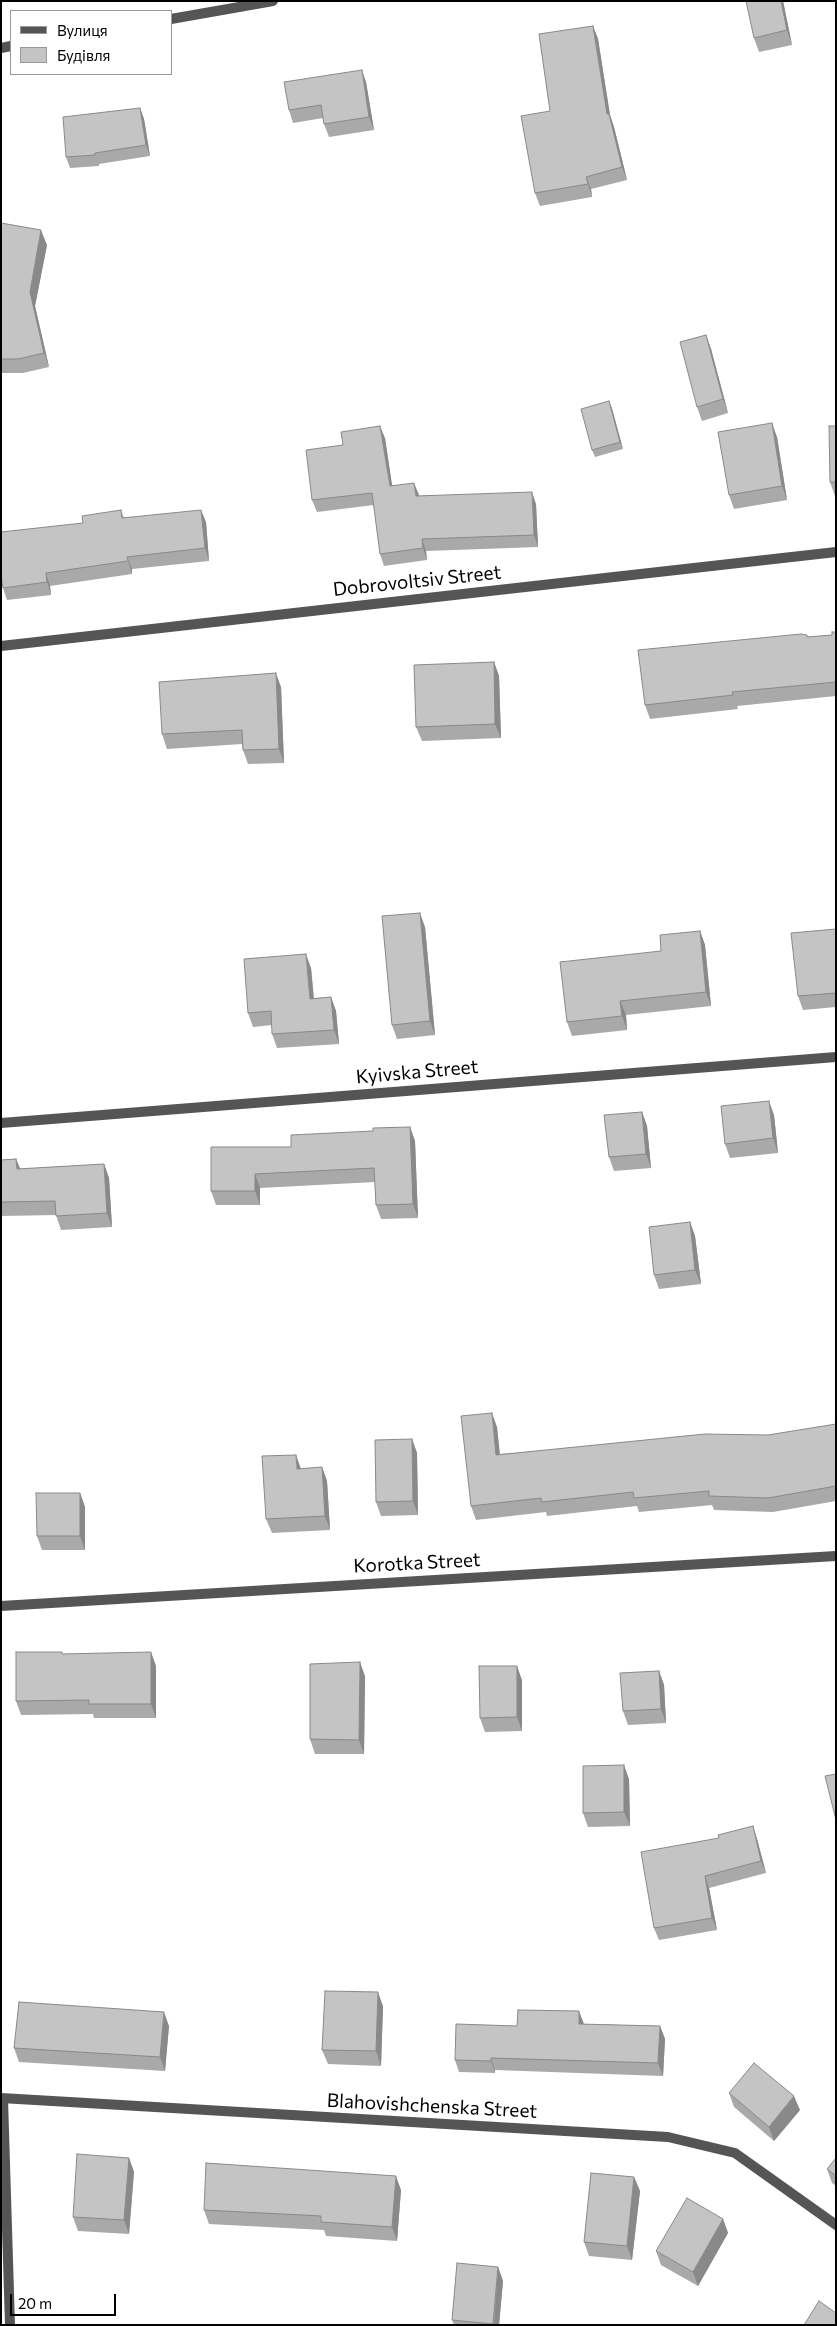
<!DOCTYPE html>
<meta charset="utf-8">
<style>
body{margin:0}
#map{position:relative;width:837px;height:2326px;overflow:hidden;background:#fff;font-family:Commissioner,sans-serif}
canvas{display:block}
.frame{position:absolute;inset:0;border:2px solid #000;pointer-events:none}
.legend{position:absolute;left:10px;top:10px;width:162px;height:65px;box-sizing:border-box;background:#fff;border:1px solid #999;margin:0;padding:6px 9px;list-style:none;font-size:15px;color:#000}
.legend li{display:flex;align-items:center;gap:10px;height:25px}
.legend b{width:25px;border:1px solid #999}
.scale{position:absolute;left:10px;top:2294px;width:106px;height:22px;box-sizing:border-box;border:2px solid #000;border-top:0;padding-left:6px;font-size:15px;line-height:18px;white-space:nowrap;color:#000;-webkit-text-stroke:4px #fff;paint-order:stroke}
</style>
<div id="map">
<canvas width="837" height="2326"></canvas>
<div class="frame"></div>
<ul class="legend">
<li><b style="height:6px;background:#555"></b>Вулиця</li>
<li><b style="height:14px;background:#c4c4c4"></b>Будівля</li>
</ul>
<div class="scale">20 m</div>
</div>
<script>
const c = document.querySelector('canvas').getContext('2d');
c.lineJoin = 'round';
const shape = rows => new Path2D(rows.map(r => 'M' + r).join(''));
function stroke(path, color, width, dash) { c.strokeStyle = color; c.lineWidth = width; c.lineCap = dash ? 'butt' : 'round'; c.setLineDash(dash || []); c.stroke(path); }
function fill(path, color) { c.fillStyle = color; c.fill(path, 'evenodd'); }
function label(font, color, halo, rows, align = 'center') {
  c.font = font + ' Commissioner,sans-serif'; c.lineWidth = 4.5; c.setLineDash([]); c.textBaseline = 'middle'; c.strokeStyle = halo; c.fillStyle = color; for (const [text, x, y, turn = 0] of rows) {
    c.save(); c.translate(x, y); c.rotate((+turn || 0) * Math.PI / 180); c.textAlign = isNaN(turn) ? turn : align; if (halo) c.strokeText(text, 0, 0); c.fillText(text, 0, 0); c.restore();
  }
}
const street = shape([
 [171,19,273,1],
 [1,48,11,46],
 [1,646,836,552],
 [1,1123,836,1057],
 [1,1606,836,1556],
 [1,2098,668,2137,735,2153,836,2225],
 [3,2099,10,2325]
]);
const wall = shape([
 [783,1,792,45,759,52,754,38],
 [593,26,598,39,610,115,614,127,627,180,591,189,592,197,540,206,535,193,550,111],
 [366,82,374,130,329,137,324,124,323,118,293,123,289,110],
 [140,108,144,119,150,156,99,164,99,166,70,168,66,157],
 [1,223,47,245,35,306,49,367,23,373,1,373],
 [706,335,711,349,728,413,702,421,697,407],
 [609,401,623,449,595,457,592,450],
 [836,426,836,496,835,496,830,482],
 [777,437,787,500,734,509,729,495],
 [385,438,392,486,419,496,536,504,538,547,426,551,427,560,384,566,380,554,374,505,317,512,312,500,343,445],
 [121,510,124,518,206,522,209,561,132,569,132,574,50,586,51,595,7,600,3,588,83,523],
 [836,632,836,696,737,706,738,709,650,719,645,705,808,637,832,635],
 [494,662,499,676,501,738,422,741,416,727],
 [281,687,284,763,248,764,243,750,242,744,167,749,162,734],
 [425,927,435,1035,397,1039,392,1025],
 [836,929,836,1007,803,1010,798,996],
 [700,931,705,945,711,1006,626,1015,627,1030,572,1036,567,1022,661,951],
 [311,968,314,998,331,997,336,1011,339,1044,277,1048,272,1034,272,1025,253,1027,248,1013],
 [642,1112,647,1126,651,1168,614,1171,609,1157],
 [774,1115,778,1153,730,1158,725,1144],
 [410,1127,415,1141,418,1218,381,1219,376,1205,375,1182,260,1188,260,1205,216,1205,211,1191,291,1147,373,1131],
 [16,1159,20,1169,104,1164,109,1178,112,1227,61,1230,56,1215,1,1216,1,1160],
 [690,1222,695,1236,701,1284,659,1289,654,1275],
 [836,1425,836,1501,773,1512,714,1510,712,1505,639,1512,637,1506,547,1516,546,1512,476,1520,471,1506,497,1427,500,1454,768,1435],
 [412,1439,417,1453,418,1515,381,1516,376,1502],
 [322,1467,327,1481,330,1530,272,1533,266,1519],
 [80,1493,85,1507,85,1550,42,1550,37,1536],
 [62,1652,62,1654,156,1666,156,1718,94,1718,93,1714,21,1715,16,1701],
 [659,1671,664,1685,666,1723,628,1725,623,1711],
 [365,1676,364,1754,315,1754,310,1739],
 [522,1680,522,1731,485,1732,480,1718],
 [629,1779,630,1826,588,1827,583,1813],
 [753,1826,757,1839,766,1873,709,1888,717,1930,659,1940,654,1928,719,1838],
 [383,2006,381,2066,328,2064,322,2050],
 [584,2024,660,2026,665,2039,663,2076,495,2070,495,2073,459,2072,455,2060,517,2026],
 [169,2026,165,2071,19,2062,14,2048],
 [729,2093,800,2110,774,2141,734,2107],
 [129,2158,134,2172,129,2234,78,2231,73,2217],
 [836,2158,836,2186,832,2183,827,2169],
 [634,2177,640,2191,632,2260,589,2256,584,2242],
 [401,2190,397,2241,326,2236,324,2230,209,2224,204,2210],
 [723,2219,728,2233,698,2286,661,2265,656,2251],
 [498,2267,503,2281,499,2325,454,2325,452,2320]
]);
const shadedWall = shape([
 [781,1,783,1,792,45,787,30],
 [593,26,598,39,610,115,614,127,627,180,622,167,607,114],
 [362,70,366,82,374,130,369,117],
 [140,108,144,119,150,156,146,145],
 [586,177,591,189,592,197,588,184],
 [41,230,47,245,35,306,49,367,44,353,30,292],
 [706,335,711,349,728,413,723,399],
 [609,401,612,408,623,449,620,442],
 [772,423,777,437,787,500,782,486],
 [380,426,385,438,394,498,390,486],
 [414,483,419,495,420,508,416,496],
 [532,492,536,504,538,547,534,535],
 [201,510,206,522,209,561,205,548],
 [422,539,426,551,427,560,423,548],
 [127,557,132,569,132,574,128,561],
 [46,573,50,586,51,595,47,582],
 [494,662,499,676,501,738,495,724],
 [276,673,281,687,284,763,279,749],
 [420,913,425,927,435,1035,430,1021],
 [700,931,705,945,711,1006,706,992],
 [306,954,311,968,315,1013,310,999],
 [331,997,336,1011,339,1044,334,1030],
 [620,1001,626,1015,627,1030,622,1016],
 [769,1101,774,1115,778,1153,773,1138],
 [642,1112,647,1126,651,1168,646,1154],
 [410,1127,415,1141,418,1218,413,1204],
 [16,1159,22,1173,17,1169],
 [104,1164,109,1178,112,1227,107,1213],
 [255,1174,260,1188,260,1205,255,1191],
 [690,1222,695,1236,701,1284,695,1270],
 [492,1413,497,1427,501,1469,496,1455],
 [412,1439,417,1453,418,1515,413,1501],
 [296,1455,301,1469,297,1469],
 [322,1467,327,1481,330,1530,325,1516],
 [80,1493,85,1507,85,1550,80,1536],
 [151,1652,156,1666,156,1718,151,1704],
 [360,1662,365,1676,364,1754,359,1740],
 [517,1666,522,1680,522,1731,517,1717],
 [659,1671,664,1685,666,1723,661,1709],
 [624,1765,629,1779,630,1826,624,1812],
 [753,1826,757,1839,766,1873,761,1861],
 [705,1876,709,1888,717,1930,712,1918],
 [378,1992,383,2006,381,2066,376,2051],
 [579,2011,584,2024,579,2024],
 [164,2012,169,2026,165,2071,160,2057],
 [660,2026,665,2039,663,2076,658,2063],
 [491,2058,495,2070,495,2073,491,2061],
 [794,2096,800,2110,774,2141,769,2127],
 [129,2158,134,2172,129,2234,124,2220],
 [396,2176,401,2190,397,2241,392,2227],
 [634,2177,640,2191,632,2260,627,2246],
 [723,2219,728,2233,698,2286,693,2272],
 [498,2267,503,2281,499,2325,494,2325]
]);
const building = shape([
 [746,1,781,1,787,30,754,38,746,1],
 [593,26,607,114,609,114,622,167,586,177,588,184,535,193,521,116,550,111,539,34,593,26],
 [362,70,369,117,324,124,321,105,289,110,284,82,362,70],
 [140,108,146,145,95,153,95,155,66,157,63,117,140,108],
 [1,223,41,230,30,292,44,353,18,359,1,359,1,223],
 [706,335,723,399,697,407,680,342,706,335],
 [609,401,620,442,592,450,581,409,609,401],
 [772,423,782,486,729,495,718,432,772,423],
 [380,426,390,486,414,483,416,496,532,492,534,535,422,539,423,548,380,554,372,493,312,500,306,450,343,445,341,432,380,426],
 [829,426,836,426,836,482,830,482,829,426],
 [121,510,122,518,201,510,205,548,127,557,128,561,46,573,47,582,3,588,1,576,1,532,83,523,82,516,121,510],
 [832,632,836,632,836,682,732,692,733,695,645,705,638,650,801,634,807,635,807,637,832,635,832,632],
 [494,662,495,724,416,727,414,665,494,662],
 [276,673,279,749,243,750,242,730,162,734,159,682,276,673],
 [420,913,430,1021,392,1025,382,916,420,913],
 [836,929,836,993,798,996,791,933,836,929],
 [700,931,706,992,620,1001,622,1016,567,1022,560,962,661,951,660,935,700,931],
 [306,954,310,999,331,997,334,1030,272,1034,271,1011,248,1013,244,959,306,954],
 [769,1101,773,1138,725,1144,721,1106,769,1101],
 [642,1112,646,1154,609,1157,604,1115,642,1112],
 [410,1127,413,1204,376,1205,374,1168,255,1174,255,1191,211,1191,211,1147,291,1147,291,1135,373,1131,373,1128,410,1127],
 [16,1159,17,1169,104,1164,107,1213,56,1216,55,1201,1,1202,1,1160,16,1159],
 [690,1222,695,1270,654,1275,649,1227,690,1222],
 [492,1413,496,1455,705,1434,768,1435,836,1424,836,1486,768,1498,709,1496,709,1491,634,1498,633,1492,542,1502,541,1498,471,1506,461,1416,492,1413],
 [412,1439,413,1501,376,1502,375,1440,412,1439],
 [296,1455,297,1469,322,1467,325,1516,266,1519,262,1456,296,1455],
 [36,1493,80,1493,80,1536,37,1536,36,1493],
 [16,1652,62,1652,62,1654,151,1652,151,1704,89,1704,89,1700,16,1701,16,1652],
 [360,1662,359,1740,310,1739,310,1664,360,1662],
 [479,1666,517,1666,517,1717,480,1718,479,1666],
 [659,1671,661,1709,623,1711,620,1673,659,1671],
 [624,1765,624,1812,583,1813,583,1766,624,1765],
 [836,1774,836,1820,825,1776,836,1774],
 [753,1826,761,1861,705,1876,712,1918,654,1928,641,1852,719,1838,718,1835,753,1826],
 [325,1991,378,1992,376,2051,322,2050,325,1991],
 [19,2002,164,2012,160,2057,14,2048,19,2002],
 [518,2010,579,2011,579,2024,660,2026,658,2063,491,2058,491,2061,455,2060,456,2024,517,2026,518,2010],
 [754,2063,794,2096,769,2127,729,2093,754,2063],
 [77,2154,129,2158,124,2220,73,2217,77,2154],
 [836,2158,836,2176,827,2169,836,2158],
 [206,2163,396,2176,392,2227,321,2222,321,2216,204,2210,206,2163],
 [591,2173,634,2177,627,2246,584,2242,591,2173],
 [687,2198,723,2219,693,2272,656,2251,687,2198],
 [457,2263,498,2267,493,2324,452,2320,457,2263],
 [819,2301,836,2313,836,2325,804,2325,819,2301]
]);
const streetNames = [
 ["Dobrovoltsiv Street",417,581,-6],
 ["Kyivska Street",417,1072,-5],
 ["Korotka Street",417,1563,-3],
 ["Blahovishchenska Street",432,2106,3]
];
stroke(street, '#555', 10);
fill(wall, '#a9a9a9');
fill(shadedWall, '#898989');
fill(building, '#c4c4c4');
stroke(building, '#898989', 1);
label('19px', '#000', '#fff', streetNames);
</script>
